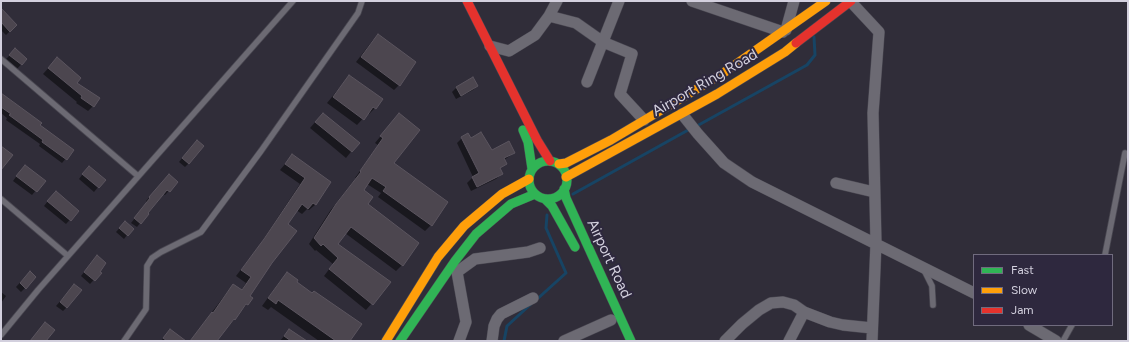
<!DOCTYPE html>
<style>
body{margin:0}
#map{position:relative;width:1129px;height:342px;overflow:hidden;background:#302d39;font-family:Figtree,sans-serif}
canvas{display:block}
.frame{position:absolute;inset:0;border:2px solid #d3d0de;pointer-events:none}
.legend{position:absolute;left:973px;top:254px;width:140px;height:72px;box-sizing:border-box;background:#2e283e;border:1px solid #706b7e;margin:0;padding:5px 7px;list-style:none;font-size:12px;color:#d3d0de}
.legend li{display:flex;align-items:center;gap:8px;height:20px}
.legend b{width:20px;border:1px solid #706b7e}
</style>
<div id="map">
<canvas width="1129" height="342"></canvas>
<div class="frame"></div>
<ul class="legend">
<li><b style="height:5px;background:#30b455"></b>Fast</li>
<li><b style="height:5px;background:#ff9f0a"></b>Slow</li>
<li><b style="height:5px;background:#e5322d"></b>Jam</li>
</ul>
</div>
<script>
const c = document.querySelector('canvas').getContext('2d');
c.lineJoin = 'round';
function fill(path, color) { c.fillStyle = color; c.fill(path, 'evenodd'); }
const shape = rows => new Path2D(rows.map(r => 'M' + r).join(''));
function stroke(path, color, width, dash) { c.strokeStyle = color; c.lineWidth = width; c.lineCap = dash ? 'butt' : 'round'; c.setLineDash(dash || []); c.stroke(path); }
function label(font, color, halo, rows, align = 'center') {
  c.font = font + ' Figtree,sans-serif'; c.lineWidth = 4; c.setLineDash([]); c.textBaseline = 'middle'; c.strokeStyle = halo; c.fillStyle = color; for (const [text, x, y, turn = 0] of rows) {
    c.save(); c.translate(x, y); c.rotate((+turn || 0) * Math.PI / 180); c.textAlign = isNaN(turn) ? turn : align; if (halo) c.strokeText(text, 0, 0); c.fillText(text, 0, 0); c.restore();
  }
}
const shadow = shape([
 [1,10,16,25,6,35,1,30],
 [373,40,399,85,394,90,356,62],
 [11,54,26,59,17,69,6,59],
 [52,64,76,83,93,106,88,111,76,103,77,102,43,74],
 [349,76,375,108,369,114,368,113,357,125,327,103],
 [472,79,477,86,473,90,456,99,452,92,456,88],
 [1,93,41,123,39,125,73,150,62,163,39,146,40,144,6,120,7,118,1,113],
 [399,114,393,163,447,202,431,225,425,231,378,197,381,193,367,184,363,190,366,204,402,265,396,271,345,233,337,244,390,282,366,310,324,276,333,264,316,250,315,251,309,244,330,211,356,178,355,178,378,145,375,143],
 [317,120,358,143,346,158,310,128],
 [462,138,470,139,491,151,514,153,504,160,506,164,499,169,502,174,496,179,471,191,467,183,473,177,457,143],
 [193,145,189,163,185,167,179,162],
 [292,156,330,183,315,205,309,210,307,209,302,214,296,210,286,224,271,262,249,296,247,304,216,341,190,341,228,291,233,285,241,291,246,283,236,276,259,246,300,184,280,170],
 [21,170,44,181,32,195,13,181],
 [85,171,104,180,94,192,79,179],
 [165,180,177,182,165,195,163,194,137,227,131,223,147,203,146,201],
 [52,196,78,211,66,224,44,206],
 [125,222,127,235,124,239,116,232],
 [93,261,100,273,90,284,81,276],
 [287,274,295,282,349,341,319,341,271,307,268,310,262,306,280,281],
 [26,276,25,288,21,292,16,287],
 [71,289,66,308,63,311,56,306],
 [1,292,6,296,1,303],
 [289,330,305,341,280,341],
 [170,331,184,341,161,341]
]);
const stream = shape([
 [695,127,807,65,815,55,814,37],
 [573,194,690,129],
 [535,301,566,273,546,228,547,215],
 [504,341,507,326,531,304]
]);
const building = shape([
 [1,8,17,25,10,32,1,22,1,8],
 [378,34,416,62,400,86,361,57,378,34],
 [15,48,27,59,22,65,9,55,15,48],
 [57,57,81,78,77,83,100,98,94,107,81,98,82,96,48,68,57,57],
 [349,75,383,99,376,109,373,107,364,120,333,97,349,75],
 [473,77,478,86,461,96,456,87,473,77],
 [1,93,42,123,40,125,74,150,67,160,42,142,43,140,9,115,11,114,1,107,1,93],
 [323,113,360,143,352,152,315,122,323,113],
 [399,113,420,130,394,163,448,202,432,226,383,191,386,187,372,178,364,190,373,197,368,204,419,243,403,266,351,227,338,244,391,282,373,305,329,269,338,258,323,244,321,246,314,238,336,204,361,172,360,171,383,138,380,136,399,113],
 [481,132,492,150,509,141,515,153,504,158,507,164,500,168,503,174,477,187,472,177,479,173,461,137,468,133,471,138,481,132],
 [197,140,204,146,189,164,182,158,197,140],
 [1,146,13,155,1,170,1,146],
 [292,154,331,182,316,205,313,203,308,209,302,204,288,224,297,231,272,263,250,296,253,298,248,305,246,304,235,320,234,319,217,341,190,341,212,312,213,313,233,284,242,290,251,277,241,270,264,239,305,178,285,164,292,154],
 [25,165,46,181,37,192,16,176,25,165],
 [89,166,106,180,99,188,82,174,89,166],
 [169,174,178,182,170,192,167,190,148,213,149,214,141,224,134,218,150,198,149,197,169,174],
 [56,191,79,211,71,221,47,201,56,191],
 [125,221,134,229,128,236,119,228,125,221],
 [97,255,106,263,100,272,102,273,95,281,84,272,97,255],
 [30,271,36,277,26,289,20,283,30,271],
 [287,272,298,280,297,282,312,293,314,291,362,324,350,341,336,341,278,300,276,304,268,298,287,272],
 [74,284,82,290,67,308,60,302,74,284],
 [45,322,55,330,46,341,30,341,45,322],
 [170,329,186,341,167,341,163,338,170,329],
 [289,329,307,341,291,341,284,336,289,329]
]);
const lane = shape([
 [1,59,138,176],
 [1,199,68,256],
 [1105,255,1125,153],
 [924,270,932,286,933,305],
 [1,335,38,290,293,1],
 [124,341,146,309,147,266,152,258,161,252,201,232,261,151,358,13,362,1],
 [1063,341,1072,325]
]);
const street = shape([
 [692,1,783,32],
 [851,2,879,32,873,113,876,243,872,341],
 [549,16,576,23,603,42,632,54,620,94,644,120],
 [786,30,794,1],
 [490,46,509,51,535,35,549,16,557,1],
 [587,82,619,1],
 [682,114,698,134,724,163,752,182,974,293],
 [836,183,874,192],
 [1029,325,1056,341],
 [459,341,466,322,457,272,475,259,528,252,540,248],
 [492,341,494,326,497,319,501,314,533,298],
 [564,341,611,320],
 [725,341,742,324,759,310,771,303,783,302,794,305,804,312,830,322,843,325,872,328],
 [789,341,804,312]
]);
const fast = shape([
 [523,130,528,142,532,169],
 '529 180a19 19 0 1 1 38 0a19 19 0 1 1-38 0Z',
 [564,189,566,198,631,341],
 [545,199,552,206,575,247],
 [400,341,455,261,476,234,511,204,535,194]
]);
const slow = shape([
 [559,164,566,163,611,140,722,74,826,1],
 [566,177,717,94,785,52,796,43],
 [386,341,438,257,464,226,502,194,529,179]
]);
const jam = shape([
 [467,1,537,140,550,161],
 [796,43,851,1]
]);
const streetNames = [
 ["Airport Ring Road",705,83,-30],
 ["Airport Road",609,259,65]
];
fill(shadow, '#0007');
stroke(stream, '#174464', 3);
fill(building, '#4c464f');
stroke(building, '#5b555f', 1);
stroke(lane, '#4a4852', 7);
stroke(street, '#4a4852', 12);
stroke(fast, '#4a4852', 10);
stroke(slow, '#4a4852', 10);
stroke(jam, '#4a4852', 10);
stroke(lane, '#6c6a73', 5.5);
stroke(street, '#6c6a73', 11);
stroke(fast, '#30b455', 9);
stroke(slow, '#ff9f0a', 9);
stroke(jam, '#e5322d', 9);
label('15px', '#d3d0de', '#2e283e', streetNames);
</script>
